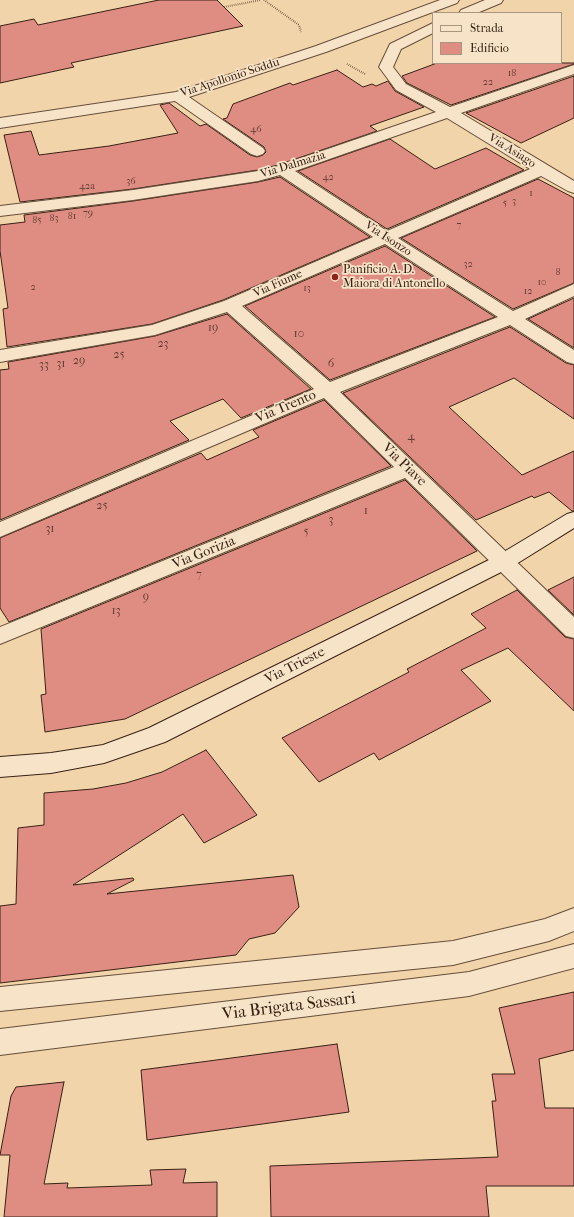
<!DOCTYPE html>
<style>
body{margin:0}
#map{position:relative;width:574px;height:1217px;overflow:hidden;background:#f2d4aa;font-family:"IM FELL French Canon",serif}
canvas{display:block}
.legend{position:absolute;left:432px;top:12px;width:130px;height:52px;box-sizing:border-box;background:#f7e3c8;border:1px solid #ab9580;margin:0;padding:5px 7px;list-style:none;font-size:12px;color:#382114}
.legend li{display:flex;align-items:center;gap:8px;height:20px}
.legend b{width:20px;border:1px solid #ab9580}
</style>
<div id="map">
<canvas width="574" height="1217"></canvas>
<ul class="legend">
<li><b style="height:5px;background:#f7e3c8"></b>Strada</li>
<li><b style="height:11px;background:#df8d83"></b>Edificio</li>
</ul>
</div>
<script>
const c = document.querySelector('canvas').getContext('2d');
c.lineJoin = 'round';
function fill(path, color) { c.fillStyle = color; c.fill(path, 'evenodd'); }
const shape = rows => new Path2D(rows.map(r => 'M' + r).join(''));
function stroke(path, color, width, dash) { c.strokeStyle = color; c.lineWidth = width; c.lineCap = dash ? 'butt' : 'round'; c.setLineDash(dash || []); c.stroke(path); }
function label(font, color, halo, rows, align = 'center') {
  c.font = font + ' "IM FELL French Canon",serif'; c.lineWidth = 3.5; c.setLineDash([]); c.textBaseline = 'middle'; c.strokeStyle = halo; c.fillStyle = color; for (const [text, x, y, turn = 0] of rows) {
    c.save(); c.translate(x, y); c.rotate((+turn || 0) * Math.PI / 180); c.textAlign = isNaN(turn) ? turn : align; if (halo) c.strokeText(text, 0, 0); c.fillText(text, 0, 0); c.restore();
  }
}
const building = shape([
 [159,0,217,0,243,26,71,63,74,67,0,83,0,26,34,19,38,25,159,0],
 [437,63,574,63,574,64,451,105,407,83,402,76,437,63],
 [337,70,363,87,372,84,376,86,388,81,395,91,424,107,370,126,377,131,278,165,258,170,133,189,20,202,4,135,31,131,39,155,109,146,178,133,160,105,169,103,200,126,206,124,250,155,257,157,263,155,266,152,264,147,223,119,227,118,233,104,290,83,293,85,337,70],
 [574,76,574,118,521,143,466,113,574,76],
 [390,139,435,169,486,148,524,170,387,229,298,171,390,139],
 [280,177,370,237,223,300,152,324,7,347,3,309,8,308,0,251,0,225,25,222,24,215,133,201,258,182,280,177],
 [538,179,574,198,574,283,513,309,401,238,538,179],
 [385,246,495,317,330,380,245,306,385,246],
 [574,298,574,348,528,319,574,298],
 [227,314,311,389,241,418,223,399,170,421,189,440,0,520,0,370,9,369,8,362,155,336,227,314],
 [510,327,566,363,574,365,574,419,514,378,449,407,522,475,574,451,574,511,572,511,549,492,534,498,532,496,476,520,343,393,510,327],
 [324,400,391,466,9,622,0,608,0,538,201,453,207,460,259,437,253,430,324,400],
 [405,480,477,551,125,719,45,732,41,695,46,694,41,629,405,480],
 [574,577,574,615,548,590,574,577],
 [517,590,565,637,574,639,574,711,508,648,461,670,491,701,379,760,374,753,319,782,282,738,409,672,407,669,486,628,471,614,517,590],
 [206,750,257,815,204,843,183,814,73,885,133,878,134,880,107,894,293,875,299,907,275,933,249,939,236,955,0,983,0,906,16,904,18,828,44,825,44,793,93,789,126,783,162,772,206,750],
 [574,992,574,1050,539,1059,545,1108,574,1108,574,1186,486,1186,489,1217,271,1217,270,1166,498,1157,492,1101,496,1101,492,1074,515,1074,499,1008,574,992],
 [337,1044,349,1112,147,1140,141,1070,337,1044],
 [64,1082,44,1184,68,1183,67,1188,152,1185,150,1170,186,1169,183,1183,217,1182,217,1217,4,1217,10,1155,0,1155,11,1096,16,1087,64,1082]
]);
const path = shape([
 [264,0,299,25,301,32],
 [224,7,261,0],
 [347,64,365,74]
]);
const minor = shape([
 [440,0,459,0,457,3,326,52,189,97,263,148,265,151,263,154,257,156,251,154,175,101,0,128,0,118,176,92,316,46,440,0],
 [485,0,503,0,501,3,477,13,459,13,461,10,485,0],
 [433,23,433,33,401,49,393,67,406,84,450,107,574,65,574,74,461,113,574,181,574,193,568,191,541,176,398,238,513,311,574,284,574,296,525,319,574,350,574,364,567,362,510,325,340,392,574,617,574,638,566,636,405,478,0,644,0,627,394,467,324,398,0,537,0,522,314,389,227,312,155,335,0,362,0,350,152,325,224,301,373,237,280,175,258,181,133,200,0,216,0,206,133,190,258,171,278,166,436,112,396,90,379,67,390,44,433,23],
 [447,118,530,169,387,231,295,171,447,118],
 [385,244,498,317,330,382,242,306,385,244],
 [574,908,574,931,549,941,453,965,0,1011,0,987,453,941,545,919,574,908],
 [574,944,574,968,469,996,0,1055,0,1029,469,972,574,944]
]);
const secondary = shape([
 [574,512,574,528,513,566,165,742,104,763,51,773,0,777,0,757,51,753,103,745,149,728,497,556,567,514,574,512]
]);
const markers = [
 [335,277,4,"#8f2418"]
];
const farNumbernames = [
 ["18",512,74],
 ["22",488,83],
 ["46",256,130],
 ["42",328,178],
 ["36",131,182],
 ["42a",87,187],
 ["1",531,194],
 ["3",514,202],
 ["5",505,204],
 ["79",88,214],
 ["81",72,217],
 ["83",54,219],
 ["85",37,221],
 ["7",459,226],
 ["32",468,265],
 ["8",558,273],
 ["10",542,283],
 ["2",33,288],
 ["13",307,289],
 ["12",528,292]
];
const farStreetnames = [
 ["Via Apollonio Soddu",230,78,-18],
 ["Via Asiago",512,151,32],
 ["Via Dalmazia",293,165,-17],
 ["Via Isonzo",388,239,33],
 ["Via Fiume",278,284,-24]
];
const farPoinames = [
 ["Panificio A. D.",343,270],
 ["Maiora di Antonello",343,284]
];
const numberNames = [
 ["19",213,328],
 ["10",299,334],
 ["23",163,344],
 ["25",119,355],
 ["29",79,361],
 ["31",61,364],
 ["6",331,364],
 ["33",44,365],
 ["4",411,437],
 ["25",102,506],
 ["1",366,511],
 ["3",331,520],
 ["31",50,529],
 ["5",306,532],
 ["7",199,575],
 ["9",146,597],
 ["13",116,611]
];
const streetNames = [
 ["Via Trento",286,407,-23],
 ["Via Piave",404,465,44],
 ["Via Gorizia",204,553,-22],
 ["Via Trieste",295,666,-27]
];
const nearStreetnames = [
 ["Via Brigata Sassari",289,1007,-7]
];
fill(building, '#df8d83');
stroke(building, '#382114', 1);
stroke(minor, '#664e3a', 2);
stroke(secondary, '#382114', 2);
stroke(path, '#382114', 2, [0.5, 1.5]);
fill(minor, '#f7e3c8');
fill(secondary, '#f7e3c8');
for (const [x, y, r, color] of markers) { const dot = new Path2D(); dot.arc(x, y, r, 0, 2 * Math.PI); c.fillStyle = color; c.fill(dot); stroke(dot, '#f7e3c8', 1.5); }
label('10px', '#623c30', null, farNumbernames);
label('12px', '#382114', '#f7e3c8', farStreetnames);
label('12px', '#382114', '#f7e3c8', farPoinames, 'left');
label('12px', '#623c30', null, numberNames);
label('14px', '#382114', '#f7e3c8', streetNames);
label('17px', '#382114', '#f7e3c8', nearStreetnames);
</script>
